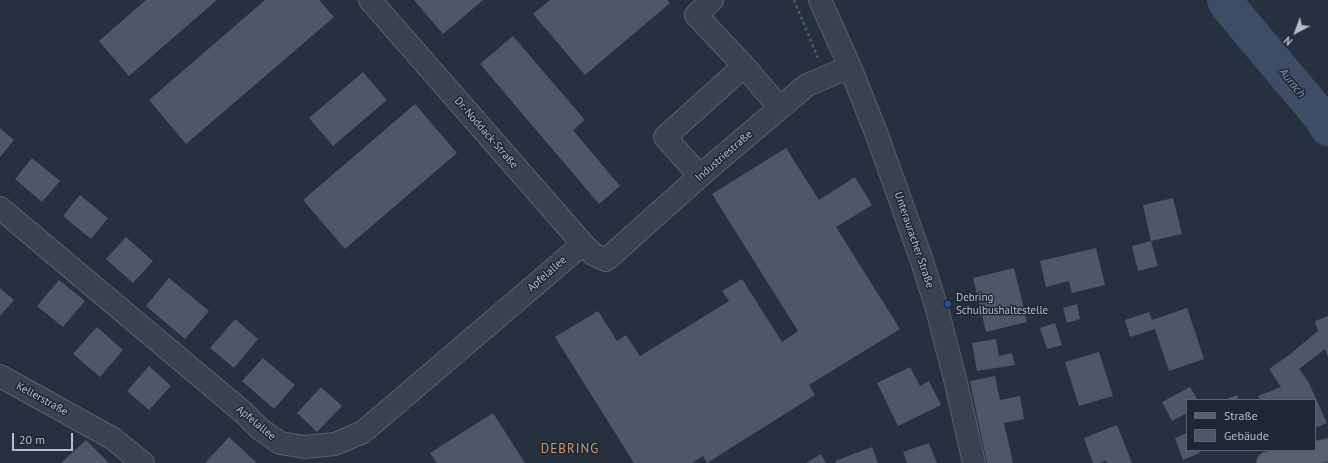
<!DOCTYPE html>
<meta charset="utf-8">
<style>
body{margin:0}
#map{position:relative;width:1328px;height:463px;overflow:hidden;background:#27303e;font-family:"PT Sans",sans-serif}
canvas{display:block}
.legend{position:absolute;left:1186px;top:399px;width:130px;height:52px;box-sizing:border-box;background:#202734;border:1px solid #5c6370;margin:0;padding:5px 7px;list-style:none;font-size:12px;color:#b7bec9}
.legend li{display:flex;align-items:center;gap:8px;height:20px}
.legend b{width:20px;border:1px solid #5c6370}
.north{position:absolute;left:1276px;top:12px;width:40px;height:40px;-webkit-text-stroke:3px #202734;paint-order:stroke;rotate:221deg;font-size:11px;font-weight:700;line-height:16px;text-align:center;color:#b7bec9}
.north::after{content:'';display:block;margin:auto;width:14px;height:18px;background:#b7bec9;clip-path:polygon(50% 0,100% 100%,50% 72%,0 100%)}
.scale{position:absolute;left:12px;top:433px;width:61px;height:18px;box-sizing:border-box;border:2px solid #b7bec9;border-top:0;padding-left:5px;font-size:12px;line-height:14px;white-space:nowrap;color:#b7bec9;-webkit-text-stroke:3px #202734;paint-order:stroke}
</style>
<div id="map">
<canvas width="1328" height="463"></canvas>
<ul class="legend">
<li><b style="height:5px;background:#59616e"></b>Straße</li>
<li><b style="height:11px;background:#4d5767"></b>Gebäude</li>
</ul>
<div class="north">N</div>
<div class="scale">20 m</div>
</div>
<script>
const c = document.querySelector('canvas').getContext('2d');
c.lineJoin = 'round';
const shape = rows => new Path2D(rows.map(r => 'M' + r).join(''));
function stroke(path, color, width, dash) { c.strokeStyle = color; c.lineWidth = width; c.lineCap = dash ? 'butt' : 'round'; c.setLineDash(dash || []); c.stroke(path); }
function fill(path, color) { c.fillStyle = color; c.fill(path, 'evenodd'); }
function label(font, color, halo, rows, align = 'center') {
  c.font = font + ' "PT Sans",sans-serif'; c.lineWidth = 3; c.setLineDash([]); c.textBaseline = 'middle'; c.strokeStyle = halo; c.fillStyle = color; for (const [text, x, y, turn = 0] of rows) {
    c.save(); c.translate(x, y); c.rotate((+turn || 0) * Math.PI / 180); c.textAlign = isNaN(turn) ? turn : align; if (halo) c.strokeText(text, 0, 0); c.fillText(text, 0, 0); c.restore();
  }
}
const river = shape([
 [1225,0,1229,7,1322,118,1328,128]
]);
const building = shape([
 [146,0,217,0,129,76,99,41],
 [265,0,319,0,334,17,186,144,149,100],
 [414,0,483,0,443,34],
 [550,0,667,0,670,3,585,75,533,14],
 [513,36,585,120,573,130,620,186,599,204,480,64],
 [363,72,387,100,333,146,309,118],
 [415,104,457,153,345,249,303,200],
 [0,128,14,140,0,157],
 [786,148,819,200,855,177,872,205,836,227,900,329,809,385,815,395,707,463,703,456,692,463,634,463,555,337,598,311,617,341,626,335,640,356,729,301,722,291,742,279,782,342,798,331,712,194],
 [32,158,60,181,42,202,15,179],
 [80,195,108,218,91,239,63,216],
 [1173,198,1182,234,1151,241,1143,205],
 [126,237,153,261,133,283,106,259],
 [1151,241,1158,266,1138,271,1132,246],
 [1096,248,1105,285,1072,293,1069,281,1046,287,1040,261],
 [1014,268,1027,322,986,332,973,278],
 [169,278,209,311,185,339,146,306],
 [59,280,85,301,63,327,37,306],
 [0,288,14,300,0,316],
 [1077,304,1080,319,1067,323,1063,308],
 [1187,308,1204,359,1169,371,1155,329,1130,337,1125,320,1149,312,1152,320],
 [1328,316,1328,357,1325,349,1299,369,1308,381,1327,423,1315,428,1315,400,1260,400,1258,396,1281,387,1269,369,1289,355,1318,331,1315,321],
 [235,319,258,339,234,368,210,348],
 [1055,323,1062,345,1047,349,1040,328],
 [97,327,123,350,100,377,73,354],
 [996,339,999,356,1012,353,1015,365,977,371,972,343],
 [1099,352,1113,396,1079,406,1065,362],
 [263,358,295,385,274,409,242,381],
 [149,366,171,386,149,410,127,391],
 [910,367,920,386,929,381,941,405,898,426,877,383],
 [995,376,1000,400,1020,396,1024,419,1004,423,1013,463,987,463,975,406,970,381],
 [321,387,342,406,317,432,297,413],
 [1190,387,1198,400,1187,400,1187,413,1172,421,1162,402],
 [1237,395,1239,400,1225,400],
 [493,413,525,463,437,463,430,453],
 [1117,425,1132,463,1107,463,1106,460,1100,463,1093,463,1084,438],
 [1187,433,1187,450,1199,450,1200,453,1183,460,1175,438],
 [229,437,257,463,205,463],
 [86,440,109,463,61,463],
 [929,443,937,463,907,463,903,452],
 [872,447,878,463,836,463,835,461],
 [821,454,826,463,806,463]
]);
const path = shape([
 [794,0,818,58]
]);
const minor = shape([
 [370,0,583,244,593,254,606,260,709,168,807,85,850,67],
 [712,0,696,15,744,66],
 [820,0,850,67,877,135,922,261,937,309,956,383,974,463],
 [700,176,665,137,744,66,780,108],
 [0,208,244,413,260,429,280,443,305,447,335,444,363,432,583,244],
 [0,376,112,438,143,463]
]);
const major = shape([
 [1268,463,1328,450]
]);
const markers = [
 [948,304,4,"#1a4fb4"]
];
const streetNames = [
 ["Dr.-Noddack-Straße",486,133,49],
 ["Industriestraße",724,156,-41],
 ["Unterauracher Straße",914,240,71],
 ["Apfelallee",547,274,-41],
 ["Kellerstraße",42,399,29],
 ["Apfelallee",256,423,40]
];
const poiNames = [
 ["Debring",956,298],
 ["Schulbushaltestelle",956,311]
];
const waterNames = [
 ["Aurach",1292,83,51]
];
const quarterNames = [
 ["DEBRING",570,449]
];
stroke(river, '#3e4d66', 36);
fill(building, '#4d5767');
stroke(minor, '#59606c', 24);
stroke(major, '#444b58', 24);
stroke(path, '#495b5e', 2.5, [3, 3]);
stroke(minor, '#3b424f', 22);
stroke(major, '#59616e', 22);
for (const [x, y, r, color] of markers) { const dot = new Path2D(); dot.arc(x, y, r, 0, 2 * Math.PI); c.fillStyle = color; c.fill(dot); stroke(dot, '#202734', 1.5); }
label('11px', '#b7bec9', '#202734', streetNames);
label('11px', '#b7bec9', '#202734', poiNames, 'left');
label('italic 12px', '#8193ae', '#202734', waterNames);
c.letterSpacing = '1px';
label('13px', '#ce9a6d', '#202734', quarterNames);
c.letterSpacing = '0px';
</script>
